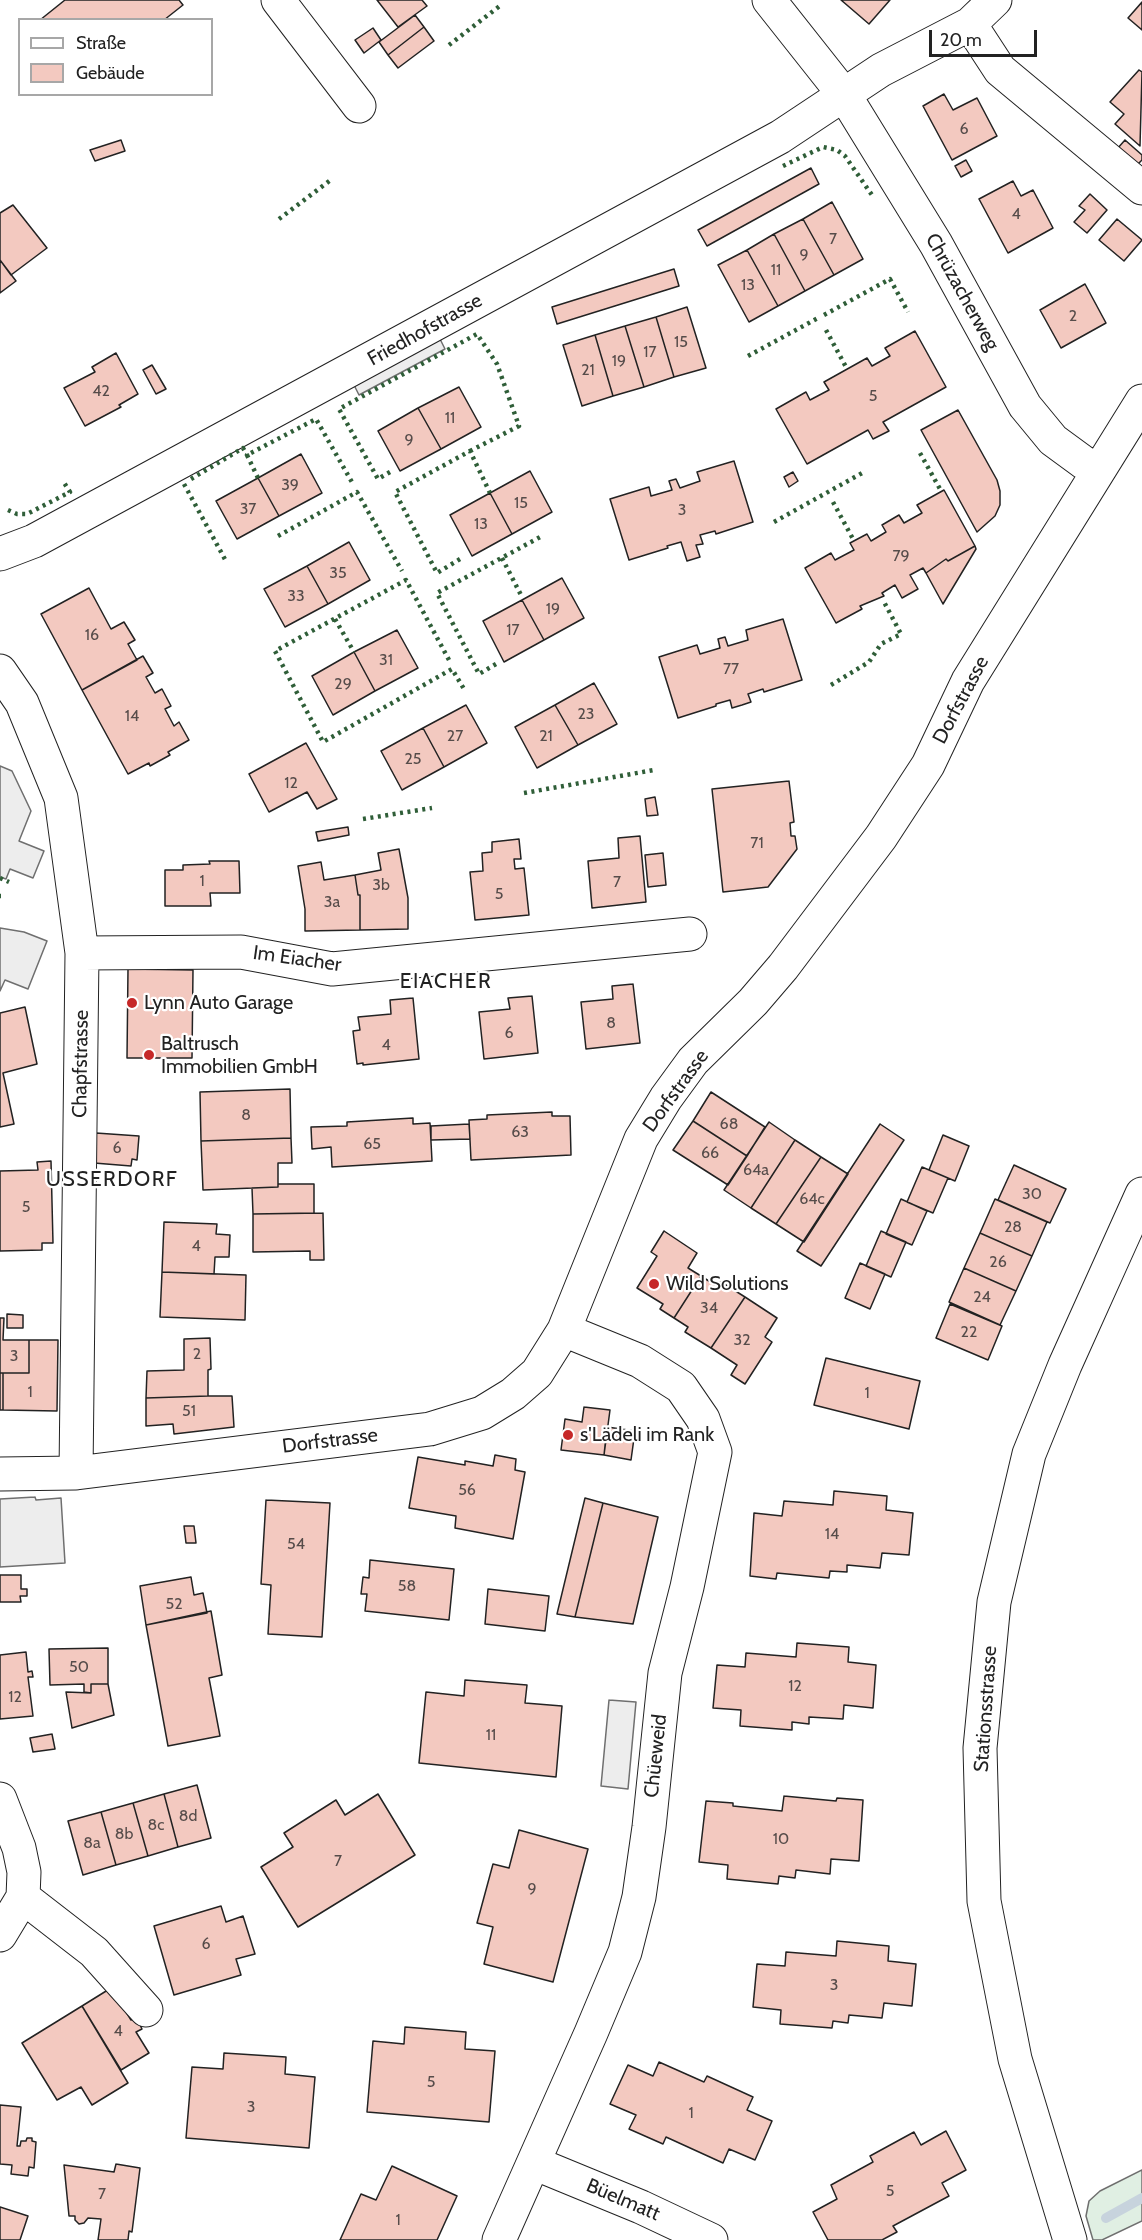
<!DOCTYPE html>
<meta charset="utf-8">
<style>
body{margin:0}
#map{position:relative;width:1142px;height:2240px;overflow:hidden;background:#fff;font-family:Cabin,sans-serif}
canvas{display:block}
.legend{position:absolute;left:18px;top:18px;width:195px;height:78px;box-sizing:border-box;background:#fff;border:2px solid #a7a7a7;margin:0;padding:8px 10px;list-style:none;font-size:18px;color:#222}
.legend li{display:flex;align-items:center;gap:12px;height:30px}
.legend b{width:30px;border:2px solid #a7a7a7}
.scale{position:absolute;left:929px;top:30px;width:108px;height:27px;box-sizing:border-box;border:3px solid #222;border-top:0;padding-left:8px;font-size:18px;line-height:21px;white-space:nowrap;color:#222;-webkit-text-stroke:4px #fff;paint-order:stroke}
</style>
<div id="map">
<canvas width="1142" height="2240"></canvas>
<ul class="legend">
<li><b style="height:8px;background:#fff"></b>Straße</li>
<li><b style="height:16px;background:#f3c9c0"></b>Gebäude</li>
</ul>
<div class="scale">20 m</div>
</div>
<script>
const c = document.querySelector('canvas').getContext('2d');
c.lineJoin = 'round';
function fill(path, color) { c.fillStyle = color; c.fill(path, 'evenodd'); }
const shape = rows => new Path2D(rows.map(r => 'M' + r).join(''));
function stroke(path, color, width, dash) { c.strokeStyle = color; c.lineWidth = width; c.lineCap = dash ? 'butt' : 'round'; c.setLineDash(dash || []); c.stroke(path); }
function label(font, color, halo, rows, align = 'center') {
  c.font = font + ' Cabin,sans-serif'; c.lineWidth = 4.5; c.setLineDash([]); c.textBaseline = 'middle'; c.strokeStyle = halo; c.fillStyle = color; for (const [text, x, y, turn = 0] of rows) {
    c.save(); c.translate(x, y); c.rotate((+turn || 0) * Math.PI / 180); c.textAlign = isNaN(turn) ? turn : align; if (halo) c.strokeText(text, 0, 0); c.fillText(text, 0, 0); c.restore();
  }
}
const green = shape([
 [1142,2170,1142,2221,1102,2240,1093,2240,1086,2216,1089,2201,1100,2191,1142,2170]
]);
const parking = shape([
 [440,339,445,349,359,395,354,385,440,339],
 [0,766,12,771,31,811,19,841,44,851,33,878,10,869,6,879,0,877,0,766],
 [0,928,24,932,47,941,28,989,5,980,0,991,0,928],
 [35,1497,36,1500,61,1498,65,1563,0,1567,0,1499,35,1497],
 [609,1700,636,1702,628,1789,601,1786,609,1700]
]);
const stream = shape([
 [1106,2218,1142,2198]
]);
const building = shape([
 [65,0,179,0,183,5,164,20,40,20,65,0],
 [377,0,422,0,427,6,398,27,377,0],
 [841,0,890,0,869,24,841,0],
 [1142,2,1142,30,1128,18,1142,2],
 [415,15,424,27,388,55,379,42,415,15],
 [424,27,434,41,398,68,388,55,424,27],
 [373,28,381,40,364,53,355,40,373,28],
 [1139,70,1142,72,1140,146,1115,124,1124,114,1110,102,1139,70],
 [944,94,953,110,977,98,997,136,952,160,923,106,944,94],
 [121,140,125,151,95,161,90,150,121,140],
 [1125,140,1142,155,1142,160,1137,165,1117,149,1125,140],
 [966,160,972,171,961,177,955,166,966,160],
 [811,168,819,184,707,246,698,230,811,168],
 [1013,181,1021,196,1033,190,1053,228,1008,253,979,199,1013,181],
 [1090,194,1107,210,1087,233,1074,222,1085,210,1079,206,1090,194],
 [832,202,863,259,834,275,803,219,832,202],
 [13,205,47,248,11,275,0,260,0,213,13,205],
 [803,219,834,275,805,291,774,234,803,219],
 [1117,219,1142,240,1124,261,1099,240,1117,219],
 [774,234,805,291,778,306,747,250,774,234],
 [747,250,778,306,749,322,718,265,747,250],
 [0,260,16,281,0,293,0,260],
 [674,269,679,286,557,324,552,307,674,269],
 [1085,284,1106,323,1061,348,1040,310,1085,284],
 [687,307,706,368,674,377,656,317,687,307],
 [656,317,674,377,644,387,625,326,656,317],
 [625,326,644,387,613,396,595,335,625,326],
 [915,331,946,387,883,422,889,431,873,439,868,430,807,464,776,409,806,392,810,400,829,390,824,382,867,358,872,366,890,356,885,348,915,331],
 [595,335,613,396,582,406,563,345,595,335],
 [116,353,138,394,119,405,121,407,85,426,64,388,95,372,92,367,116,353],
 [152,365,166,389,156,394,143,370,152,365],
 [459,387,481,427,441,449,418,408,459,387],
 [418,408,441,449,400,471,378,431,418,408],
 [958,410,997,480,1000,491,1000,505,995,516,977,532,921,430,958,410],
 [301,454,322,493,279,516,258,478,301,454],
 [734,461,753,522,716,534,715,531,700,535,703,544,696,545,700,557,687,561,681,542,667,546,668,548,629,560,610,499,649,487,651,496,672,490,669,481,676,479,680,488,700,481,697,472,734,461],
 [530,471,552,512,512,534,490,493,530,471],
 [793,472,798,481,789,487,784,477,793,472],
 [258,478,279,516,237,539,216,501,258,478],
 [944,490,975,546,948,561,946,559,926,573,923,568,910,575,918,589,902,598,895,585,882,593,884,596,860,606,862,609,836,623,805,568,831,553,835,560,854,550,850,543,867,534,871,541,886,532,882,525,899,515,904,523,922,513,917,505,944,490],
 [490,493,512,534,472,556,450,515,490,493],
 [349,542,370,580,328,604,307,566,349,542],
 [975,546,976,549,943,604,926,573,946,559,948,561,975,546],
 [307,566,328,604,285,627,264,589,307,566],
 [562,578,584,618,544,640,522,600,562,578],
 [89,588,111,629,124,622,135,640,128,644,137,660,82,690,41,614,89,588],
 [522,600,544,640,504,662,483,621,522,600],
 [783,619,802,680,764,692,763,689,748,694,751,702,742,705,732,708,730,700,716,704,716,706,678,718,659,657,697,645,700,654,720,648,718,639,725,637,728,646,748,640,746,630,783,619],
 [397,630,418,668,375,691,354,652,397,630],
 [354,652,375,691,333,715,312,676,354,652],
 [143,656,153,673,146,677,155,693,162,689,171,706,165,709,174,726,179,722,189,740,168,752,170,755,150,766,149,763,128,774,82,690,143,656],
 [594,683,617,724,578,745,555,705,594,683],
 [466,705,487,743,444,767,423,728,466,705],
 [555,705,578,745,537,768,515,727,555,705],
 [423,728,444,767,402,790,381,751,423,728],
 [306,743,337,799,317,809,307,792,269,812,249,774,306,743],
 [789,781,794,822,790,823,791,836,795,836,797,849,768,887,723,892,712,789,789,781],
 [655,797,658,815,647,816,645,799,655,797],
 [348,827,349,835,318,841,316,832,348,827],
 [640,836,646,902,592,908,588,861,619,858,618,838,640,836],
 [519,839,521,859,514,859,515,869,524,868,529,915,475,920,470,872,483,871,482,853,492,852,492,842,519,839],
 [399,849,408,898,408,929,360,930,360,895,358,895,355,875,381,870,378,853,399,849],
 [663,853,666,885,648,887,645,855,663,853],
 [209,861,239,861,240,893,210,893,211,906,165,906,165,870,183,870,183,865,210,864,209,861],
 [321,862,324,880,355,875,358,895,360,895,360,930,305,931,305,909,298,866,321,862],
 [128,969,193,970,192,1058,127,1058,128,969],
 [633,984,640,1043,586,1049,581,1002,613,999,612,986,633,984],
 [532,996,538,1053,484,1059,479,1012,510,1009,508,998,532,996],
 [413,998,419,1059,363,1065,363,1063,357,1064,353,1031,360,1030,358,1017,391,1014,390,1000,413,998],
 [25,1007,37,1064,3,1073,14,1124,0,1127,0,1013,25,1007],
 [290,1089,291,1138,201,1141,200,1092,290,1089],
 [711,1092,765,1127,747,1156,693,1121,711,1092],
 [552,1112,552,1116,570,1116,571,1155,471,1160,469,1120,487,1119,487,1115,552,1112],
 [413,1118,413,1124,430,1123,432,1161,332,1167,331,1147,312,1149,311,1127,347,1126,347,1122,413,1118],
 [693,1121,747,1156,728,1185,673,1150,693,1121],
 [769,1122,795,1140,751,1208,724,1190,769,1122],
 [469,1124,470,1139,431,1140,431,1126,469,1124],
 [880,1124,904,1140,821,1266,797,1251,880,1124],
 [96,1133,139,1136,137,1160,132,1159,131,1166,94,1163,96,1133],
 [943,1135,969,1146,955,1181,929,1170,943,1135],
 [291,1138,292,1163,278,1163,278,1187,203,1190,201,1141,291,1138],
 [795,1140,821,1157,776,1224,751,1208,795,1140],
 [821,1157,848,1174,804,1242,776,1224,821,1157],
 [51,1161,53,1243,42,1243,42,1250,0,1251,0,1171,38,1170,37,1162,51,1161],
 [1014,1165,1066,1189,1050,1223,998,1200,1014,1165],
 [922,1167,948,1178,933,1213,907,1202,922,1167],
 [278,1184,314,1184,314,1213,253,1214,252,1188,278,1187,278,1184],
 [901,1199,927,1211,912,1245,886,1234,901,1199],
 [995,1199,1047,1222,1032,1256,980,1233,995,1199],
 [323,1213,324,1260,310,1260,310,1251,253,1252,253,1214,323,1213],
 [164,1222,217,1224,216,1234,230,1235,229,1257,215,1257,214,1274,162,1272,164,1222],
 [664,1231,697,1253,688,1268,701,1276,674,1318,660,1309,663,1304,637,1288,657,1256,651,1252,664,1231],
 [881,1231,906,1242,891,1277,866,1266,881,1231],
 [980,1233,1032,1256,1016,1291,964,1268,980,1233],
 [860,1263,885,1274,870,1309,845,1298,860,1263],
 [964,1268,1016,1291,1000,1325,949,1302,964,1268],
 [162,1272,246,1275,245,1320,160,1317,162,1272],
 [701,1276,715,1285,718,1280,745,1297,711,1348,685,1332,688,1327,674,1318,701,1276],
 [745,1297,777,1318,765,1337,772,1342,745,1384,731,1375,737,1365,711,1348,745,1297],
 [950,1304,1002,1326,988,1360,936,1338,950,1304],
 [7,1314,23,1315,23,1328,7,1328,7,1314],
 [0,1318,4,1318,3,1340,29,1340,29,1373,0,1373,0,1318],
 [210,1338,211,1369,208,1370,208,1396,146,1398,147,1371,184,1370,184,1339,210,1338],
 [29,1340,58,1340,57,1411,3,1410,3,1373,29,1373,29,1340],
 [826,1358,920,1381,909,1429,814,1405,826,1358],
 [0,1373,3,1373,3,1410,0,1410,0,1373],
 [208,1396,232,1396,234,1427,174,1434,173,1424,146,1426,146,1398,208,1396],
 [584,1407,610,1410,604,1455,561,1450,565,1419,582,1422,584,1407],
 [607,1427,635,1431,631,1460,604,1455,607,1427],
 [495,1455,516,1459,515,1470,525,1472,513,1539,455,1528,456,1516,409,1508,418,1457,465,1465,465,1461,493,1466,495,1455],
 [834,1491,887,1496,886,1510,913,1513,909,1555,882,1553,880,1568,847,1565,847,1572,830,1571,829,1578,777,1573,776,1579,750,1576,754,1513,782,1516,784,1501,833,1505,834,1491],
 [585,1498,603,1503,575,1617,557,1614,585,1498],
 [266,1500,330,1503,322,1637,268,1634,271,1585,261,1584,266,1500],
 [603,1503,658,1517,633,1624,575,1617,603,1503],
 [184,1526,194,1526,196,1543,186,1543,184,1526],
 [370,1560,454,1569,449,1620,365,1611,367,1594,361,1594,363,1577,369,1578,370,1560],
 [0,1575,21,1575,21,1589,27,1589,27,1596,20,1596,21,1602,0,1602,0,1575],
 [191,1577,194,1595,203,1593,207,1613,146,1625,140,1586,191,1577],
 [488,1589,549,1596,545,1631,485,1624,488,1589],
 [211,1611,222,1675,209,1678,220,1736,168,1746,146,1625,211,1611],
 [797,1643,849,1647,848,1662,876,1665,873,1708,844,1705,843,1719,809,1717,809,1724,792,1722,792,1730,740,1726,741,1710,713,1708,717,1665,745,1667,746,1653,796,1657,797,1643],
 [108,1648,108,1684,91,1684,91,1693,84,1692,84,1684,50,1685,49,1649,108,1648],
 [26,1652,28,1672,32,1671,33,1677,28,1677,33,1716,0,1719,0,1655,26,1652],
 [465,1680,527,1685,525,1703,562,1706,556,1777,419,1763,426,1692,464,1696,465,1680],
 [91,1684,108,1684,114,1715,72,1728,66,1692,91,1693,91,1684],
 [52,1734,55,1749,33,1752,30,1738,52,1734],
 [197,1785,211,1838,178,1847,164,1794,197,1785],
 [164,1794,178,1847,148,1856,133,1803,164,1794],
 [378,1794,415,1855,298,1927,261,1867,293,1847,284,1833,336,1800,345,1815,378,1794],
 [784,1796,836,1801,837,1798,863,1800,859,1861,831,1859,830,1874,796,1870,795,1878,779,1876,778,1884,727,1879,728,1865,699,1862,706,1801,733,1803,733,1806,782,1811,784,1796],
 [133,1803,148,1856,116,1865,101,1812,133,1803],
 [101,1812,116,1865,83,1875,68,1821,101,1812],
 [519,1830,588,1849,553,1982,484,1964,493,1927,477,1923,493,1864,509,1868,519,1830],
 [221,1906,226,1922,243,1916,255,1954,236,1959,241,1975,174,1995,154,1926,221,1906],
 [837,1941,889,1946,888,1961,916,1964,912,2006,884,2003,882,2018,849,2015,848,2023,833,2021,832,2028,780,2024,781,2010,753,2007,757,1964,785,1966,786,1952,836,1956,837,1941],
 [111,1988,131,2020,138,2016,143,2023,140,2025,142,2029,136,2032,149,2053,121,2070,82,2006,111,1988],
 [82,2006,128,2083,92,2105,81,2087,57,2100,22,2043,82,2006],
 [405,2027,466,2032,465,2049,495,2051,489,2122,367,2112,373,2041,404,2044,405,2027],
 [224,2053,286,2057,285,2074,315,2077,309,2148,186,2138,192,2067,223,2069,224,2053],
 [659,2062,704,2082,707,2076,753,2097,747,2110,772,2121,755,2160,729,2149,723,2163,666,2137,663,2144,629,2129,636,2115,610,2104,628,2065,653,2076,659,2062],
 [0,2105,21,2107,17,2146,20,2146,21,2141,26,2141,27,2138,32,2138,32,2141,36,2142,34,2168,29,2167,28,2176,11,2174,12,2165,0,2164,0,2105],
 [946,2131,966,2170,942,2183,949,2196,893,2226,897,2232,882,2240,828,2240,813,2212,837,2199,831,2185,873,2162,870,2156,914,2132,921,2145,946,2131],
 [116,2164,140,2168,132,2232,129,2231,128,2240,98,2240,101,2219,88,2218,84,2223,79,2224,75,2220,75,2216,69,2216,64,2165,114,2172,116,2164],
 [392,2166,457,2196,437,2240,340,2240,361,2194,376,2200,392,2166],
 [0,2207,28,2216,20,2240,0,2240,0,2207]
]);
const minor = shape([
 [278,0,359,106],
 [769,0,845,96,936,244,1025,406,1053,440,1083,462,1098,470],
 [970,24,1000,70,1142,188],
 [0,554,34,541,780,137,881,70,970,24,995,0],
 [0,671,22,703,61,798,82,953,76,1473],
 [82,953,241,952,332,969,690,934],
 [0,1474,76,1473,430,1429,482,1413,513,1394,537,1373,564,1330,641,1139,666,1098,693,1061,753,1002,783,967,881,837,928,765,968,681,1142,401],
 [0,1799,19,1848,24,1872,23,1897,0,1935],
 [23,1897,94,1952,146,2010],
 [534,2163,641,2207,711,2240],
 [499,2240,591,2033,625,1952,639,1897,649,1827,665,1673,687,1587,715,1452,703,1419,681,1387,640,1361,564,1330]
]);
const major = shape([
 [1070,2240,1015,2059,984,1901,980,1748,994,1602,1029,1454,1065,1365,1142,1194]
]);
const hedge = shape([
 [449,45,501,5],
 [783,166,823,147,837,150,845,156,874,198],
 [279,219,332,179],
 [824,315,890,279,908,312],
 [826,330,846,367],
 [748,356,818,318],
 [920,453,940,489],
 [390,472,378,479,339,409,477,334,497,364,519,426,470,451],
 [258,478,247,455,316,419,353,484],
 [191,479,243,448,247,455],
 [184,484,227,563],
 [833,502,853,539],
 [8,510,17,514,27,514,70,492,63,481],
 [774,522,864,472],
 [278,536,357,492,402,571],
 [502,558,522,597],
 [460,559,437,573,395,492,470,451,490,493],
 [335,619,354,652],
 [449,660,406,580,275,651,323,742,452,669,464,689],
 [496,664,479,674,437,593,542,536],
 [831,685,869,662,881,644,901,634,883,600],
 [524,793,654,770],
 [363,819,432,808],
 [0,878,9,882],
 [0,896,1,896]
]);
const markers = [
 [132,1003,6,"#c62828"],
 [149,1055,6,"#c62828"],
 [654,1284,6,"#c62828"],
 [568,1435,6,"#c62828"]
];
const numberNames = [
 ["6",964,129],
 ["4",1016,214],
 ["7",833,239],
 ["9",804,255],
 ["11",776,270],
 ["13",748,285],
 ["2",1073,316],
 ["15",681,342],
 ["17",650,352],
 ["19",619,361],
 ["21",588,370],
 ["42",101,391],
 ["5",873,396],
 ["11",450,418],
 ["9",409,440],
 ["39",290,485],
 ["15",521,503],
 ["37",248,509],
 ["3",682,510],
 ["13",481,524],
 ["79",901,556],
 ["35",338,573],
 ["33",296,596],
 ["19",553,609],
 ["17",513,630],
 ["16",92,635],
 ["31",386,660],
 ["77",731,669],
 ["29",343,684],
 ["23",586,714],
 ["14",132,716],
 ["27",455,736],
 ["21",546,736],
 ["25",413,759],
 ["12",291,783],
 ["71",757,843],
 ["1",202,881],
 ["7",617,882],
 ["3b",381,885],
 ["5",499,894],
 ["3a",332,902],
 ["8",611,1023],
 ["6",509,1033],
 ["4",386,1045],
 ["8",246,1115],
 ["68",729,1124],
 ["63",520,1132],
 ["65",372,1144],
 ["6",117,1148],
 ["66",710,1153],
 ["64a",756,1170],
 ["30",1032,1194],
 ["64c",812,1199],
 ["5",26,1207],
 ["28",1013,1227],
 ["4",196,1246],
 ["26",998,1262],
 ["24",982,1297],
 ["34",709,1308],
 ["22",969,1332],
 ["32",742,1340],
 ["2",197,1354],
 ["3",14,1356],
 ["1",30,1392],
 ["1",867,1393],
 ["51",189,1411],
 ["56",467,1490],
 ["14",832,1534],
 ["54",296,1544],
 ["58",407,1586],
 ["52",174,1604],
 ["50",79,1667],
 ["12",795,1686],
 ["12",15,1697],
 ["11",491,1735],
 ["8d",188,1816],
 ["8c",156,1825],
 ["8b",124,1834],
 ["10",781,1839],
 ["8a",92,1843],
 ["7",338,1861],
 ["9",532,1889],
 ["6",206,1944],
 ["3",834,1985],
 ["4",118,2031],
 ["5",431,2082],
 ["3",251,2107],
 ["1",691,2113],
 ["5",890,2191],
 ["7",102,2194],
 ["1",398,2220]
];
const streetNames = [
 ["Chrüzacherweg",962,292,61],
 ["Friedhofstrasse",425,330,-29],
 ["Dorfstrasse",961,700,-62],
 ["Im Eiacher",297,959,8],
 ["Chapfstrasse",81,1064,-89],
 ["Dorfstrasse",676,1091,-54],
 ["Dorfstrasse",330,1441,-7],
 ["Stationsstrasse",986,1709,-86],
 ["Chüeweid",656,1756,-84],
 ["Büelmatt",623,2200,23]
];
const poiNames = [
 ["Lynn Auto Garage",144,1003],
 ["Baltrusch",161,1044],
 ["Immobilien GmbH",161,1067],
 ["Wild Solutions",666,1284],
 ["s'Lädeli im Rank",580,1435]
];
const neighbourhoodNames = [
 ["EIACHER",446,982],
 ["USSERDORF",112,1180]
];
fill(green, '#e0efe3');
stroke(green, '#6f6f6f', 1.5);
fill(parking, '#ededed');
stroke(parking, '#6f6f6f', 1.5);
stroke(stream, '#c7d3dd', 10);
fill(building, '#f3c9c0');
stroke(building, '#222', 1.5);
stroke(minor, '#222', 35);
stroke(major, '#222', 35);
stroke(minor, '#fff', 33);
stroke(major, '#fff', 33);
stroke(hedge, '#2f5e38', 4.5, [3, 4.5]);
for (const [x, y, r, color] of markers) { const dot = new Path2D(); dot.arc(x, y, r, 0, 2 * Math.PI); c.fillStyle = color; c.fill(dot); stroke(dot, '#fff', 2); }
label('16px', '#564c4a', null, numberNames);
label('20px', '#222', '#fff', streetNames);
label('20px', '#222', '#fff', poiNames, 'left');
c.letterSpacing = '1.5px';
label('21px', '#222', '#fff', neighbourhoodNames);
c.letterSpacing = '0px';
</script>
